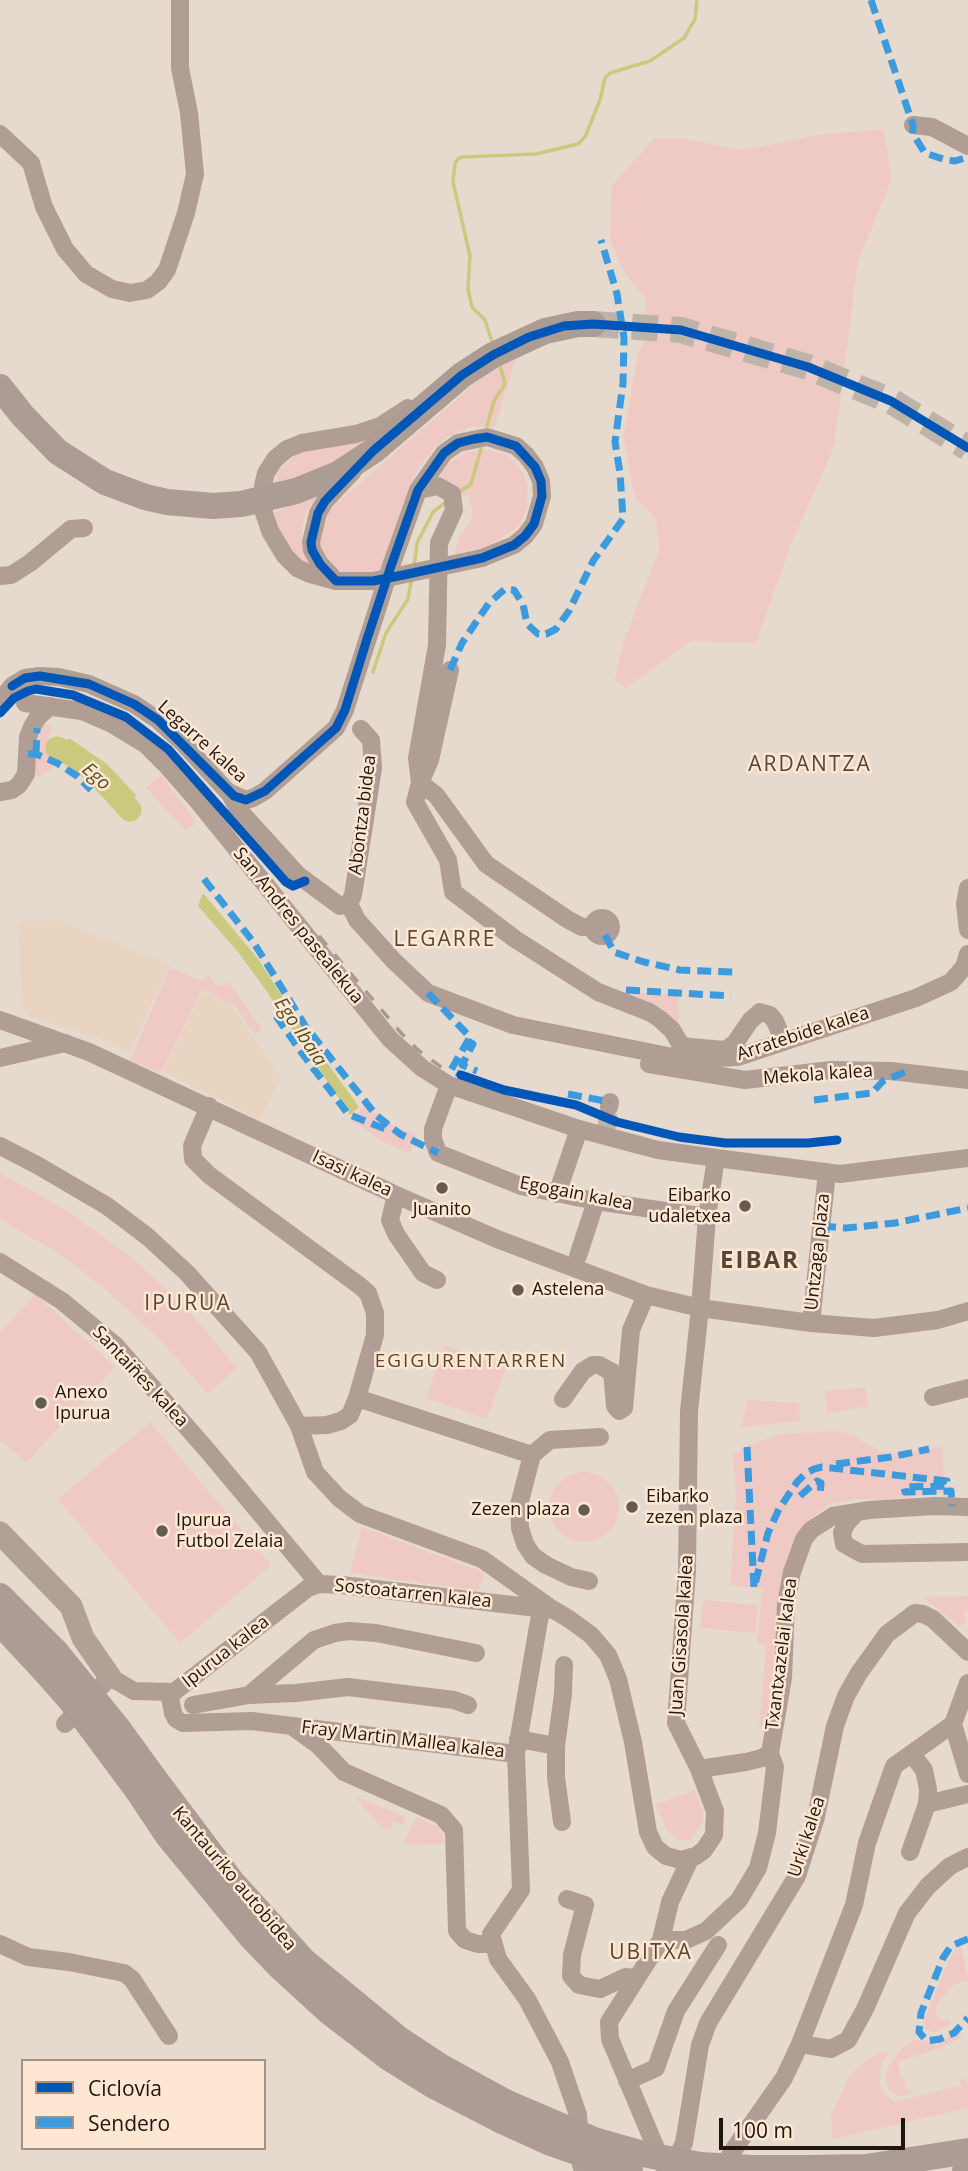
<!DOCTYPE html>
<meta charset="utf-8">
<style>
body{margin:0}
#map{position:relative;width:968px;height:2171px;overflow:hidden;background:#e6dacf;font-family:"Open Sans",sans-serif}
canvas{display:block}
.legend{position:absolute;left:21px;top:2059px;width:245px;height:91px;box-sizing:border-box;background:#fee7d2;border:2px solid #a49384;margin:0;padding:9px 12px;list-style:none;font-size:21px;color:#1e160f}
.legend li{display:flex;align-items:center;gap:14px;height:35px}
.legend b{width:35px;border:2px solid #a49384}
.scale{position:absolute;left:719px;top:2118px;width:186px;height:32px;box-sizing:border-box;border:4px solid #1e160f;border-top:0;padding-left:9px;font-size:21px;line-height:24px;white-space:nowrap;color:#1e160f;-webkit-text-stroke:5px #fee7d2;paint-order:stroke}
</style>
<div id="map">
<canvas width="968" height="2171"></canvas>
<ul class="legend">
<li><b style="height:9px;background:#0057b8"></b>Ciclovía</li>
<li><b style="height:9px;background:#3c9ade"></b>Sendero</li>
</ul>
<div class="scale">100 m</div>
</div>
<script>
const c = document.querySelector('canvas').getContext('2d');
c.lineJoin = 'round';
function fill(path, color) { c.fillStyle = color; c.fill(path, 'evenodd'); }
const shape = rows => new Path2D(rows.map(r => 'M' + r).join(''));
function stroke(path, color, width, dash) { c.strokeStyle = color; c.lineWidth = width; c.lineCap = dash ? 'butt' : 'round'; c.setLineDash(dash || []); c.stroke(path); }
function label(font, color, halo, rows, align = 'center') {
  c.font = font + ' "Open Sans",sans-serif'; c.lineWidth = 5; c.setLineDash([]); c.textBaseline = 'middle'; c.strokeStyle = halo; c.fillStyle = color; for (const [text, x, y, turn = 0] of rows) {
    c.save(); c.translate(x, y); c.rotate((+turn || 0) * Math.PI / 180); c.textAlign = isNaN(turn) ? turn : align; if (halo) c.strokeText(text, 0, 0); c.fillText(text, 0, 0); c.restore();
  }
}
const built = shape([
 [19,921,62,921,170,965,130,1052,108,1041,28,1017,21,1005],
 [202,991,232,1006,281,1078,260,1120,164,1072]
]);
const green = shape([
 [884,129,891,181,858,262,834,447,790,547,756,643,691,641,626,688,615,679,623,643,660,547,655,518,635,498,623,436,639,351,647,337,646,300,623,270,610,240,611,187,653,139,685,139,742,150,818,135],
 [517,353,495,427,471,427,447,437,435,447,418,469,402,507,382,571,361,574,345,573,331,566,323,557,319,543,326,515,337,503,479,380],
 [380,435,328,469,275,485,278,472,298,452],
 [488,450,502,453,514,461,523,473,528,488,527,507,519,526,504,536,486,547,455,554,459,537,469,524,473,512,469,495,463,496,453,485,440,475,451,461,468,452],
 [321,495,310,505,304,517,302,532,302,547,313,569,297,558,283,541,275,522,274,512],
 [45,723,53,728,49,736,49,755,55,765,50,771,38,777,35,775,35,768,39,736],
 [161,775,196,822,186,831,146,788],
 [170,968,203,981,208,975,217,986,229,983,262,1029,255,1035,236,1007,202,989,161,1073,130,1060],
 [624,992,678,996,679,1025,661,1009],
 [365,1105,393,1126,417,1135,409,1154,382,1141,350,1120],
 [0,1173,69,1212,131,1257,188,1310,237,1368,208,1394,159,1339,105,1289,58,1253,0,1219],
 [35,1294,115,1367,26,1463,0,1440,0,1332],
 [445,1345,506,1367,487,1419,426,1398],
 [865,1387,869,1406,827,1414,825,1391],
 [747,1400,799,1403,800,1421,742,1427],
 [150,1422,271,1565,180,1643,58,1499],
 [837,1431,855,1436,879,1451,893,1454,942,1447,946,1493,882,1500,855,1499,830,1504,811,1518,800,1535,780,1666,767,1726,759,1729,766,1646,757,1644,762,1589,730,1585,736,1497,733,1455,750,1445,780,1434],
 '549 1507a35 35 0 1 1 70 0a35 35 0 1 1-70 0Z',
 [362,1527,485,1573,478,1591,350,1573],
 [968,1596,968,1609,963,1616,967,1620,960,1627,922,1597],
 [703,1600,758,1605,756,1633,700,1628],
 [695,1790,703,1812,702,1824,690,1840,678,1840,666,1829,656,1804],
 [354,1796,406,1817,403,1825,392,1821,393,1830,381,1827],
 [417,1817,439,1828,445,1844,409,1845,403,1842],
 [961,1944,968,1981,960,1982,951,1987,937,2004,936,2013,938,2018,942,2020,949,2019,952,2024,936,2032,929,2031,926,2029,924,2020,949,1959],
 [959,2032,962,2035,960,2038,940,2048,898,2062,901,2078,904,2077,907,2091,910,2090,911,2094,900,2096,893,2093,887,2086,886,2076,889,2066,903,2047,915,2040,936,2042],
 [890,2052,882,2062,879,2083,882,2092,896,2102,961,2085,960,2079,965,2078,968,2083,968,2108,833,2139,831,2115,850,2075,867,2060,879,2053]
]);
const water = shape([
 [69,738,107,764,136,795,127,816,103,785,60,754],
 [203,893,258,959,307,1035,359,1107,350,1115,263,986,238,952,198,906]
]);
const stream = shape([
 [492,342,485,320,472,307,468,289,470,256,453,182,455,163,459,158,463,157,536,154,578,144,585,137,600,100,605,78,610,73,650,61,684,38,695,19,697,0],
 [487,426,494,401,505,384,500,365],
 [458,493,471,484,481,449],
 [414,566,417,543,433,512,446,502],
 [373,672,386,633,408,599,412,577]
]);
const river = shape([
 [57,748,74,756,96,773,130,810]
]);
const minorTunnel = shape([
 [606,1131,609,1107]
]);
const highwayTunnel = shape([
 [593,324,681,330,808,367,891,401,968,448]
]);
const minor = shape([
 [913,125,932,127,968,146],
 [0,134,31,163,44,207,65,249,86,274,112,289,130,293,147,290,158,282,167,270,186,213,195,174,189,113,180,68,180,0],
 [263,486,266,473,275,459,287,449,302,443,356,434,380,426,408,408],
 [418,490,438,486,452,494,454,510,439,543,437,645,417,758,420,783,415,802,448,860,453,892,515,939,598,992,649,1012,660,1019,672,1030,681,1045,690,1047,725,1050,735,1043,750,1021,760,1012,770,1015,775,1021,783,1040],
 [264,513,270,531,285,556,297,568,310,574,336,581],
 [0,576,11,575,30,563,71,529,84,528],
 [336,581,320,564,312,550,311,542,318,513,325,501,353,471],
 [450,670,430,760,420,783,436,795,486,864,567,919,582,927,593,927],
 [0,701,12,686,25,678,40,676,59,677,89,684,134,704,158,720,182,742,228,792,246,800,253,798,265,791,336,728,345,710,391,566,418,490,444,453,458,443,487,437,516,446,526,455,535,467,541,481,542,496,534,524,525,536,514,545,482,558],
 [25,703,82,711,112,724,145,744,168,767,197,800,390,1039,422,1068,449,1085,579,1129,658,1150,716,1158,840,1174,968,1158],
 [0,792,12,790,19,785,26,774,28,737,32,727,38,717,50,706],
 [230,794,238,809,298,875,340,906,349,904],
 [968,888,965,904,968,930],
 [349,904,357,920,394,961,428,993,513,1025,668,1056,716,1058,738,1057,916,998,951,982,964,967,968,954],
 [349,904,353,895,373,768,371,740,361,729],
 '593 927a9 9 0 1 1 18 0a9 9 0 1 1-18 0Z',
 [0,1020,89,1052,396,1195,497,1239,646,1295,700,1308,811,1323,874,1328,938,1320,968,1311],
 [0,1058,65,1043],
 [649,1064,745,1080,831,1070,891,1071,968,1080],
 [449,1085,433,1129,433,1139,438,1153,521,1186,596,1201,707,1217],
 [209,1106,192,1146,193,1159,209,1175,360,1286,368,1293,375,1313,375,1335,357,1398,350,1415,341,1421,327,1425,299,1426],
 [609,1107,610,1102],
 [0,1146,37,1165,107,1206,148,1237,187,1273,258,1352,299,1426,315,1472,339,1498,360,1514,482,1559,552,1609],
 [557,1194,579,1129],
 [396,1195,390,1220,396,1234,423,1273,437,1280],
 [578,1256,596,1201],
 [0,1262,62,1301,116,1346,207,1450,319,1584],
 [811,1323,827,1172],
 [933,1397,968,1388],
 [357,1398,532,1455,550,1440,600,1437],
 [563,1399,583,1371,593,1365,599,1365,612,1372,615,1406,619,1411,624,1408,631,1330,646,1295],
 [532,1455,519,1505,520,1528,525,1544,533,1556,546,1565,571,1577,589,1581],
 [856,1513,846,1524,842,1533,844,1544,862,1554,968,1552],
 [541,1609,516,1754,521,1890,491,1934,498,1959,527,1999,560,2062,578,2115,581,2165,584,2171],
 [174,1692,170,1698,173,1713,176,1719,183,1723,252,1721,516,1754],
 [249,1695,314,1640,335,1633,349,1631,376,1633,476,1653],
 [193,1705,249,1695,296,1693,348,1687,454,1700,468,1705],
 [65,1724,110,1677,134,1691,174,1692,308,1588,319,1584,342,1585,554,1610,569,1619,591,1635,608,1655,618,1679,633,1742,648,1832,655,1847,666,1856,681,1860,696,1856,704,1850,714,1835,715,1811,699,1769,676,1723,687,1571,689,1411,700,1308,707,1217,716,1158],
 [953,1724,968,1774],
 [953,1724,968,1683],
 [293,1727,318,1745,344,1772,441,1815,454,1830,457,1931,465,1940,478,1944,493,1944],
 [518,1739,556,1746,563,1694,564,1665],
 [556,1746,556,1777,562,1822],
 [699,1769,746,1762,762,1758,770,1753,783,1678,786,1604,792,1572,804,1539,811,1530,833,1516,869,1510,935,1506,968,1507],
 [927,1804,968,1794],
 [910,1852,927,1804,928,1789,924,1770,912,1754],
 [567,1899,585,1905,572,1955,571,1976,579,1985,600,1989,626,1977,637,1978],
 [661,1940,686,1940,706,1931,739,1900,758,1868,767,1833,775,1767,770,1753],
 [0,1944,28,1957,69,1962,124,1973,132,1979,169,2036],
 [800,2044,831,2049,848,2040,865,2009,907,1913,928,1886,950,1866,968,1857],
 [627,2081,656,2068,676,2011,718,1945],
 [669,2164,675,2161,684,2143,700,2045,708,2023,797,1876,816,1817,835,1726,846,1696,859,1673,887,1634,915,1613,923,1614,933,1619,968,1652],
 [663,2165,610,2039,609,2022,661,1940,670,1902,691,1857],
 [722,2171,732,2152,784,2078,800,2044,854,1905,867,1843,894,1766,953,1724]
]);
const major = shape([
 [0,1533,71,1606,83,1638,110,1677]
]);
const highway = shape([
 [0,387,23,416,58,452,105,482,145,497,167,502,213,506,241,504,296,491,338,474,373,451,462,375,493,355,545,331,578,324,593,324],
 [0,1596,56,1652],
 [0,1623,43,1669],
 [154,1778,233,1883,304,1961,399,2039,443,2068,505,2102],
 [138,1791,168,1836,252,1938,280,1967,328,2011,389,2058,434,2086,502,2121],
 [808,2168,866,2167,968,2151],
 [965,2171,968,2170]
]);
const rail = shape([
 [319,936,402,1034,418,1050,445,1070]
]);
const minorBridge = shape([
 [336,581,373,581,482,558]
]);
const highwayBridge = shape([
 [56,1652,120,1731,154,1778],
 [43,1669,71,1701,138,1791],
 [505,2102,594,2140,643,2154,700,2165,752,2168,808,2168],
 [502,2121,548,2142,630,2171]
]);
const quiet = shape([
 [871,0,913,125,913,134,925,153,946,160,955,161,968,157],
 [450,670,462,643,489,603,505,589,514,590,523,604,527,624,538,634,546,634,556,629,569,611,593,561,623,519,620,473,615,442,623,383,624,338,617,294,601,240],
 [28,754,36,754,57,763,77,776,91,790],
 [36,754,37,728],
 [204,879,254,943,306,1027,376,1115,400,1134,438,1153],
 [605,935,614,952,644,962,680,970,733,972],
 [626,990,731,996],
 [428,993,470,1037,451,1070,461,1075],
 [276,1016,304,1056,348,1114,390,1131],
 [468,1041,473,1044,462,1065,477,1071],
 [568,1094,610,1102],
 [814,1100,872,1093,883,1081,905,1072],
 [822,1226,846,1228,895,1223,968,1208],
 [747,1447,754,1588,768,1533,779,1509,797,1482,805,1474,814,1469,822,1467,947,1481,947,1486,904,1487,905,1492,951,1491,952,1506],
 [836,1464,891,1457,929,1449],
 [800,1496,817,1481,821,1483,820,1496],
 [968,1939,951,1946,943,1958,921,2013,919,2032,927,2041,940,2039,954,2033,968,2018]
]);
const cycleway = shape([
 [12,686,25,678,40,676,89,684,134,704,158,720,234,796,246,800,265,791,336,728,345,710,367,639,391,566,418,490,444,453,458,443,474,439,487,437,516,446,535,467,541,481,542,496,534,524,525,536,514,545,482,558,408,574,373,581,336,581,320,564,312,550,311,542,318,513,325,501,373,451,462,375,493,355,529,337,564,326,593,324,681,330,808,367,891,401,968,448],
 [0,713,14,698,28,691,36,689,73,695,126,717,168,749,286,882,293,886,305,881],
 [461,1075,504,1090,576,1105,617,1122,679,1137,725,1143,808,1143,837,1140]
]);
const markers = [
 [442,1188,7,"#645b52"],
 [745,1206,7,"#645b52"],
 [518,1290,7,"#645b52"],
 [41,1403,7,"#645b52"],
 [632,1507,7,"#645b52"],
 [584,1510,7,"#645b52"],
 [162,1531,7,"#645b52"]
];
const streetNames = [
 ["Legarre kalea",202,742,42],
 ["Abontza bidea",363,815,-83],
 ["San Andres pasealekua",298,926,51],
 ["Arratebide kalea",803,1034,-18],
 ["Mekola kalea",818,1075,-4],
 ["Isasi kalea",352,1174,25],
 ["Egogain kalea",576,1194,11],
 ["Untzaga plaza",818,1252,-84],
 ["Santaiñes kalea",140,1377,47],
 ["Sostoatarren kalea",413,1594,6],
 ["Juan Gisasola kalea",682,1635,-86],
 ["Ipurua kalea",226,1652,-38],
 ["Txantxazelai kalea",782,1654,-83],
 ["Fray Martin Mallea kalea",403,1740,7],
 ["Urki kalea",807,1837,-72],
 ["Kantauriko autobidea",234,1879,50]
];
const poiNames = [
 ["Eibarko",731,1196,"right"],
 ["udaletxea",731,1217,"right"],
 ["Juanito",442,1210,"center"],
 ["Astelena",532,1290],
 ["Anexo",55,1393],
 ["Ipurua",55,1414],
 ["Eibarko",646,1497],
 ["zezen plaza",646,1518],
 ["Zezen plaza",570,1510,"right"],
 ["Ipurua",176,1521],
 ["Futbol Zelaia",176,1542]
];
const waterNames = [
 ["Ego",96,777,41],
 ["Ego Ibaia",300,1032,56]
];
const neighbourhoodNames = [
 ["EGIGURENTARREN",471,1362]
];
const quarterNames = [
 ["ARDANTZA",810,765],
 ["LEGARRE",445,940],
 ["IPURUA",188,1304],
 ["UBITXA",651,1953]
];
const districtNames = [
 ["EIBAR",760,1261]
];
fill(built, '#e9d4c1');
fill(green, '#efcac5');
fill(water, '#cac97d');
stroke(stream, '#cac97d', 3.5);
stroke(river, '#cac97d', 23);
stroke(minorTunnel, '#beb3a9', 18, [18, 9]);
stroke(highwayTunnel, '#beb3a9', 26, [26, 13]);
stroke(minor, '#b09e95', 18);
stroke(major, '#b1a096', 23);
stroke(highway, '#ac9c93', 26);
stroke(rail, '#a99992', 3.5, [12, 12]);
stroke(minorBridge, '#b09e95', 18);
stroke(highwayBridge, '#ac9c93', 26);
stroke(quiet, '#3c9ade', 7, [14, 7]);
stroke(cycleway, '#0057b8', 9);
for (const [x, y, r, color] of markers) { const dot = new Path2D(); dot.arc(x, y, r, 0, 2 * Math.PI); c.fillStyle = color; c.fill(dot); stroke(dot, '#fee7d2', 2.5); }
label('18px', '#1e160f', '#fee7d2', streetNames);
label('18px', '#1e160f', '#fee7d2', poiNames, 'left');
label('italic 19px', '#4c4e23', '#fee7d2', waterNames);
c.letterSpacing = '2px';
label('19px', '#584634', '#fee7d2', neighbourhoodNames);
c.letterSpacing = '0px';
c.letterSpacing = '2px';
label('21px', '#584634', '#fee7d2', quarterNames);
c.letterSpacing = '0px';
c.letterSpacing = '2px';
label('bold 24px', '#584634', '#fee7d2', districtNames);
c.letterSpacing = '0px';
</script>
